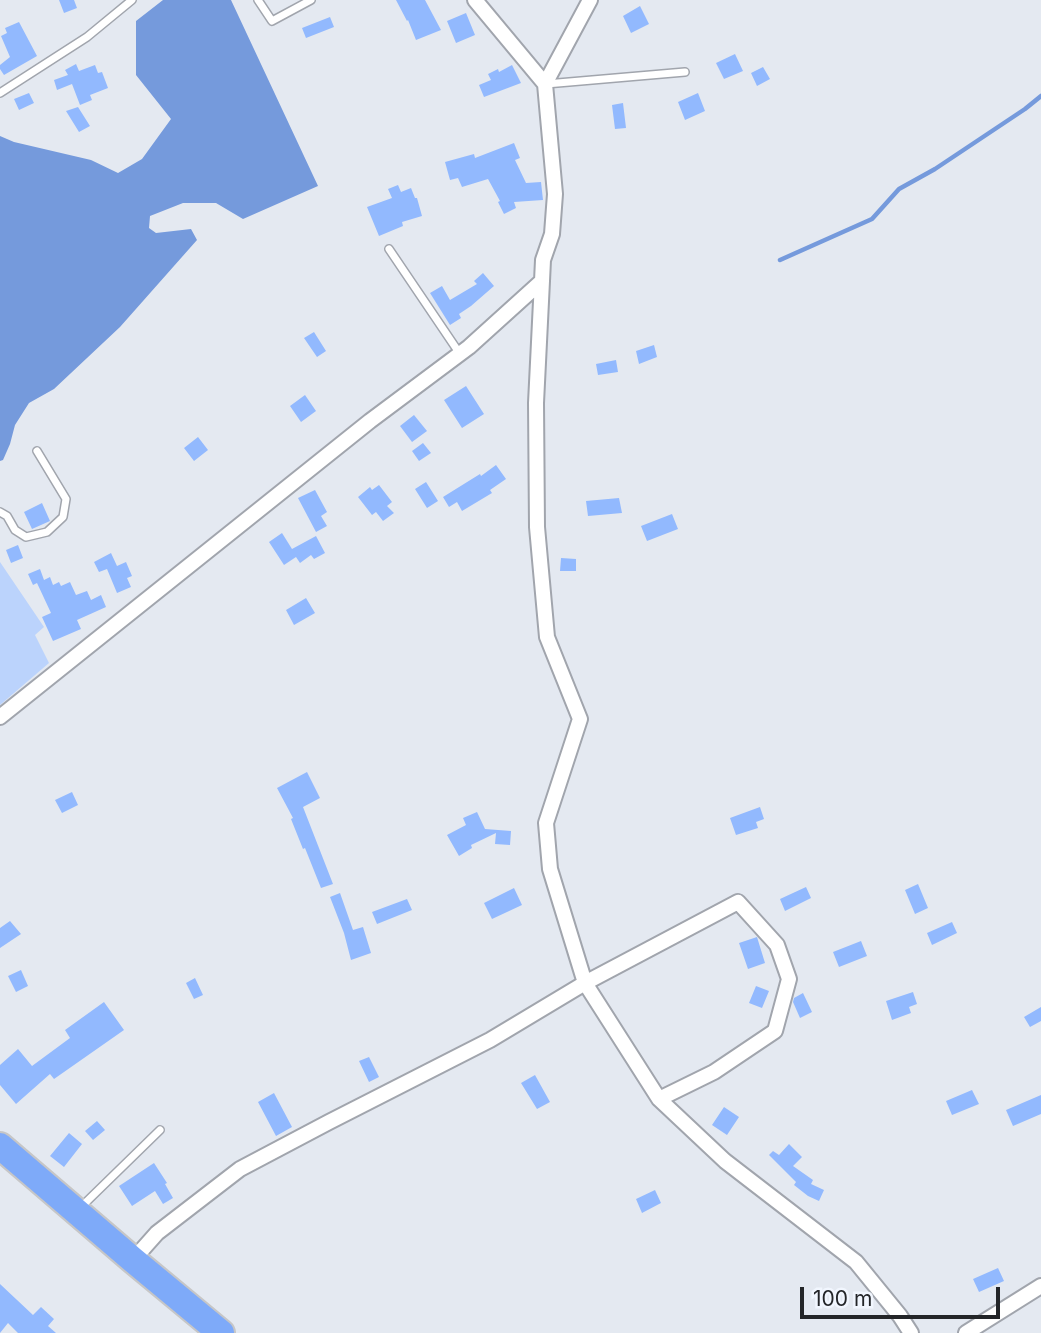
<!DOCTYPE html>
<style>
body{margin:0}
#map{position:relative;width:1041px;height:1333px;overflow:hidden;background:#e4e9f1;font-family:Inter,sans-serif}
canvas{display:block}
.scale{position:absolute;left:800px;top:1287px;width:200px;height:32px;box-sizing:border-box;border:4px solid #232528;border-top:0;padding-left:9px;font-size:21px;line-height:24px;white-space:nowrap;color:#232528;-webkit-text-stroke:5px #f1f6fe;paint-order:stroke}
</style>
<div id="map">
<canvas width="1041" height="1333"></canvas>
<div class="scale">100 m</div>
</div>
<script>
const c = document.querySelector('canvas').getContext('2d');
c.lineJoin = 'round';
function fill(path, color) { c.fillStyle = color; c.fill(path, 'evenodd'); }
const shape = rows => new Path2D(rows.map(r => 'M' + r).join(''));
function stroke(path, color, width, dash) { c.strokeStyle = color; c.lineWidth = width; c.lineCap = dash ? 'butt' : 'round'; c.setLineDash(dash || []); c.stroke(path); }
const green = shape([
 [0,562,44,627,35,635,49,663,0,705]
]);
const water = shape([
 [163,0,231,0,318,186,243,219,216,203,183,203,150,216,149,228,156,233,191,229,197,240,120,327,54,389,29,403,15,425,10,444,3,460,0,461,0,136,14,142,91,160,118,173,142,159,171,119,136,75,136,21]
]);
const stream = shape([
 [780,260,872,219,899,189,935,169,1025,109,1041,96]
]);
const building = shape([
 [59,0,74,0,77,8,64,13],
 [396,0,425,0,441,30,416,40,408,20,407,21],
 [640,6,649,24,631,33,623,16],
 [466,13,475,35,456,43,447,21],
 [330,17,334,27,306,38,302,28],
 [19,22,37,56,4,75,0,69,0,65,10,57,1,36,7,33,5,28],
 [735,54,743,71,724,79,716,63],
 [76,64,79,71,95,65,98,73,102,72,108,88,90,95,92,100,80,105,72,84,57,90,54,80,68,75,65,70],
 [512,65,521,83,484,97,479,85,491,80,488,74,498,69,499,72],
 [763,67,770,79,757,86,751,73],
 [29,93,34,103,19,110,14,99],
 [698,93,705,111,685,120,678,102],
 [623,103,626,128,615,129,612,105],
 [78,107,90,126,79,132,66,111],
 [514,143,520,158,515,160,526,183,541,182,543,200,514,202,516,208,504,214,498,202,500,201,488,179,462,187,458,178,450,180,445,162,474,154,475,158],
 [398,185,401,192,411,188,415,198,417,198,422,216,402,222,403,226,379,236,367,207,392,198,388,189],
 [483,273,494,286,471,306,459,314,461,318,450,325,430,293,442,286,450,300,477,284,474,281],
 [314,332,326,351,317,357,304,338],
 [654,345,657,357,639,364,636,351],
 [616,360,618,372,598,375,596,364],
 [466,386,484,414,462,428,444,400],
 [305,395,316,411,301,422,290,406],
 [414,415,427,431,412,442,400,426],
 [198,437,208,450,194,461,184,448],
 [423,443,431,453,419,461,412,451],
 [496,465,506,479,490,490,492,493,462,511,457,502,449,507,443,497,480,474,481,476],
 [426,482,438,501,427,508,415,489],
 [379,485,392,502,387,506,394,513,383,521,376,512,372,515,358,497,370,487,372,490],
 [315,490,327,512,321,516,327,526,316,532,298,498],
 [619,498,622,513,588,516,586,501],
 [42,503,50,521,32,529,24,512],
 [672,514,678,529,647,541,641,526],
 [282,533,292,549,316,536,325,553,314,559,311,555,300,563,296,557,284,565,269,542],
 [18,545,23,558,11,563,6,550],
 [111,553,117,566,126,562,132,576,127,578,131,587,117,593,107,569,99,572,94,562],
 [561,558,576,559,576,571,560,571],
 [40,569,44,580,50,577,53,585,59,582,61,586,70,582,76,595,87,591,91,600,101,595,106,607,77,620,81,629,53,641,42,617,51,613,37,583,33,585,28,574],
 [306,598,315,613,294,625,286,610],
 [307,772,320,798,303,807,333,884,321,888,305,848,303,849,291,819,293,818,277,788],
 [72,792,78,805,62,813,55,800],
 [760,807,764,819,756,822,758,828,736,835,730,818],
 [477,812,485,829,511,831,510,845,495,844,496,833,471,845,472,848,459,856,447,835,466,825,463,818],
 [918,884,928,908,915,914,905,890],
 [806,887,811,898,785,911,780,899],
 [514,888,522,905,492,919,484,903],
 [340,893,353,930,363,927,371,953,351,960,344,933,330,897],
 [407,899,412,910,377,924,372,912],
 [10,921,21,934,0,948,0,928],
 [952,922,957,933,932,945,927,933],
 [757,937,765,963,748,969,739,943],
 [861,941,867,956,839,967,833,952],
 [21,970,28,986,16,992,8,976],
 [195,978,203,995,194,999,186,983],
 [756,986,769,991,762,1008,749,1003],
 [913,992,917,1004,909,1007,911,1013,892,1020,886,1001],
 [803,993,812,1012,800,1018,793,1002,794,998],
 [104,1002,124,1030,54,1079,50,1074,16,1104,0,1085,0,1065,18,1049,32,1066,70,1038,65,1030],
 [1041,1007,1041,1021,1030,1027,1024,1017],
 [369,1057,379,1077,369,1082,359,1061],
 [535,1075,550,1102,537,1109,521,1083],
 [972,1090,979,1104,952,1115,946,1101],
 [274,1093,292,1127,276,1136,258,1102],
 [1041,1095,1041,1114,1013,1126,1006,1110],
 [724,1107,739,1117,727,1135,712,1125],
 [97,1121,105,1130,93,1140,85,1131],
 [69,1133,82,1144,64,1167,50,1156],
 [789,1144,802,1157,793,1166,813,1180,811,1184,824,1190,819,1201,808,1196,794,1185,796,1182,769,1155,773,1151,779,1155],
 [154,1163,167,1183,165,1184,173,1198,163,1204,155,1191,132,1206,119,1186],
 [655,1190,661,1203,642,1213,636,1199],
 [998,1268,1004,1281,979,1292,973,1279],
 [0,1284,33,1315,41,1307,54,1319,48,1326,56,1333,18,1333,8,1323,0,1333]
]);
const lane = shape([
 [258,0,272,21,311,0],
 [546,84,685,72],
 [0,93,87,37,132,0],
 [389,249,460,354],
 [0,512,7,516,15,530,26,537,47,532,63,517,66,499,37,451],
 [80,1208,160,1130]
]);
const street = shape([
 [475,0,545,84],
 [542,281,536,403,537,527,547,637,580,719,546,823,550,869,585,983,659,1099,725,1161,856,1262,900,1316,911,1333],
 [0,717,370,421,469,347,542,281,543,260,552,234,555,194,545,84,590,0],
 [133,1260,157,1233,240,1169,329,1122,490,1040,585,983,738,902,777,945,789,979,775,1031,714,1072,659,1099],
 [966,1333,1041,1286]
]);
const highway = shape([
 [0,1146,133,1260,221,1333]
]);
fill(green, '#bbd3fc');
fill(water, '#759adc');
stroke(stream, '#759adc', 4.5);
fill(building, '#92b9fe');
stroke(lane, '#a1a5ad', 10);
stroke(street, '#a1a5ad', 18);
stroke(highway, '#c6c6c7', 30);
stroke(lane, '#fff', 7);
stroke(street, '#fff', 14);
stroke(highway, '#7eaaf9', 26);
</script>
